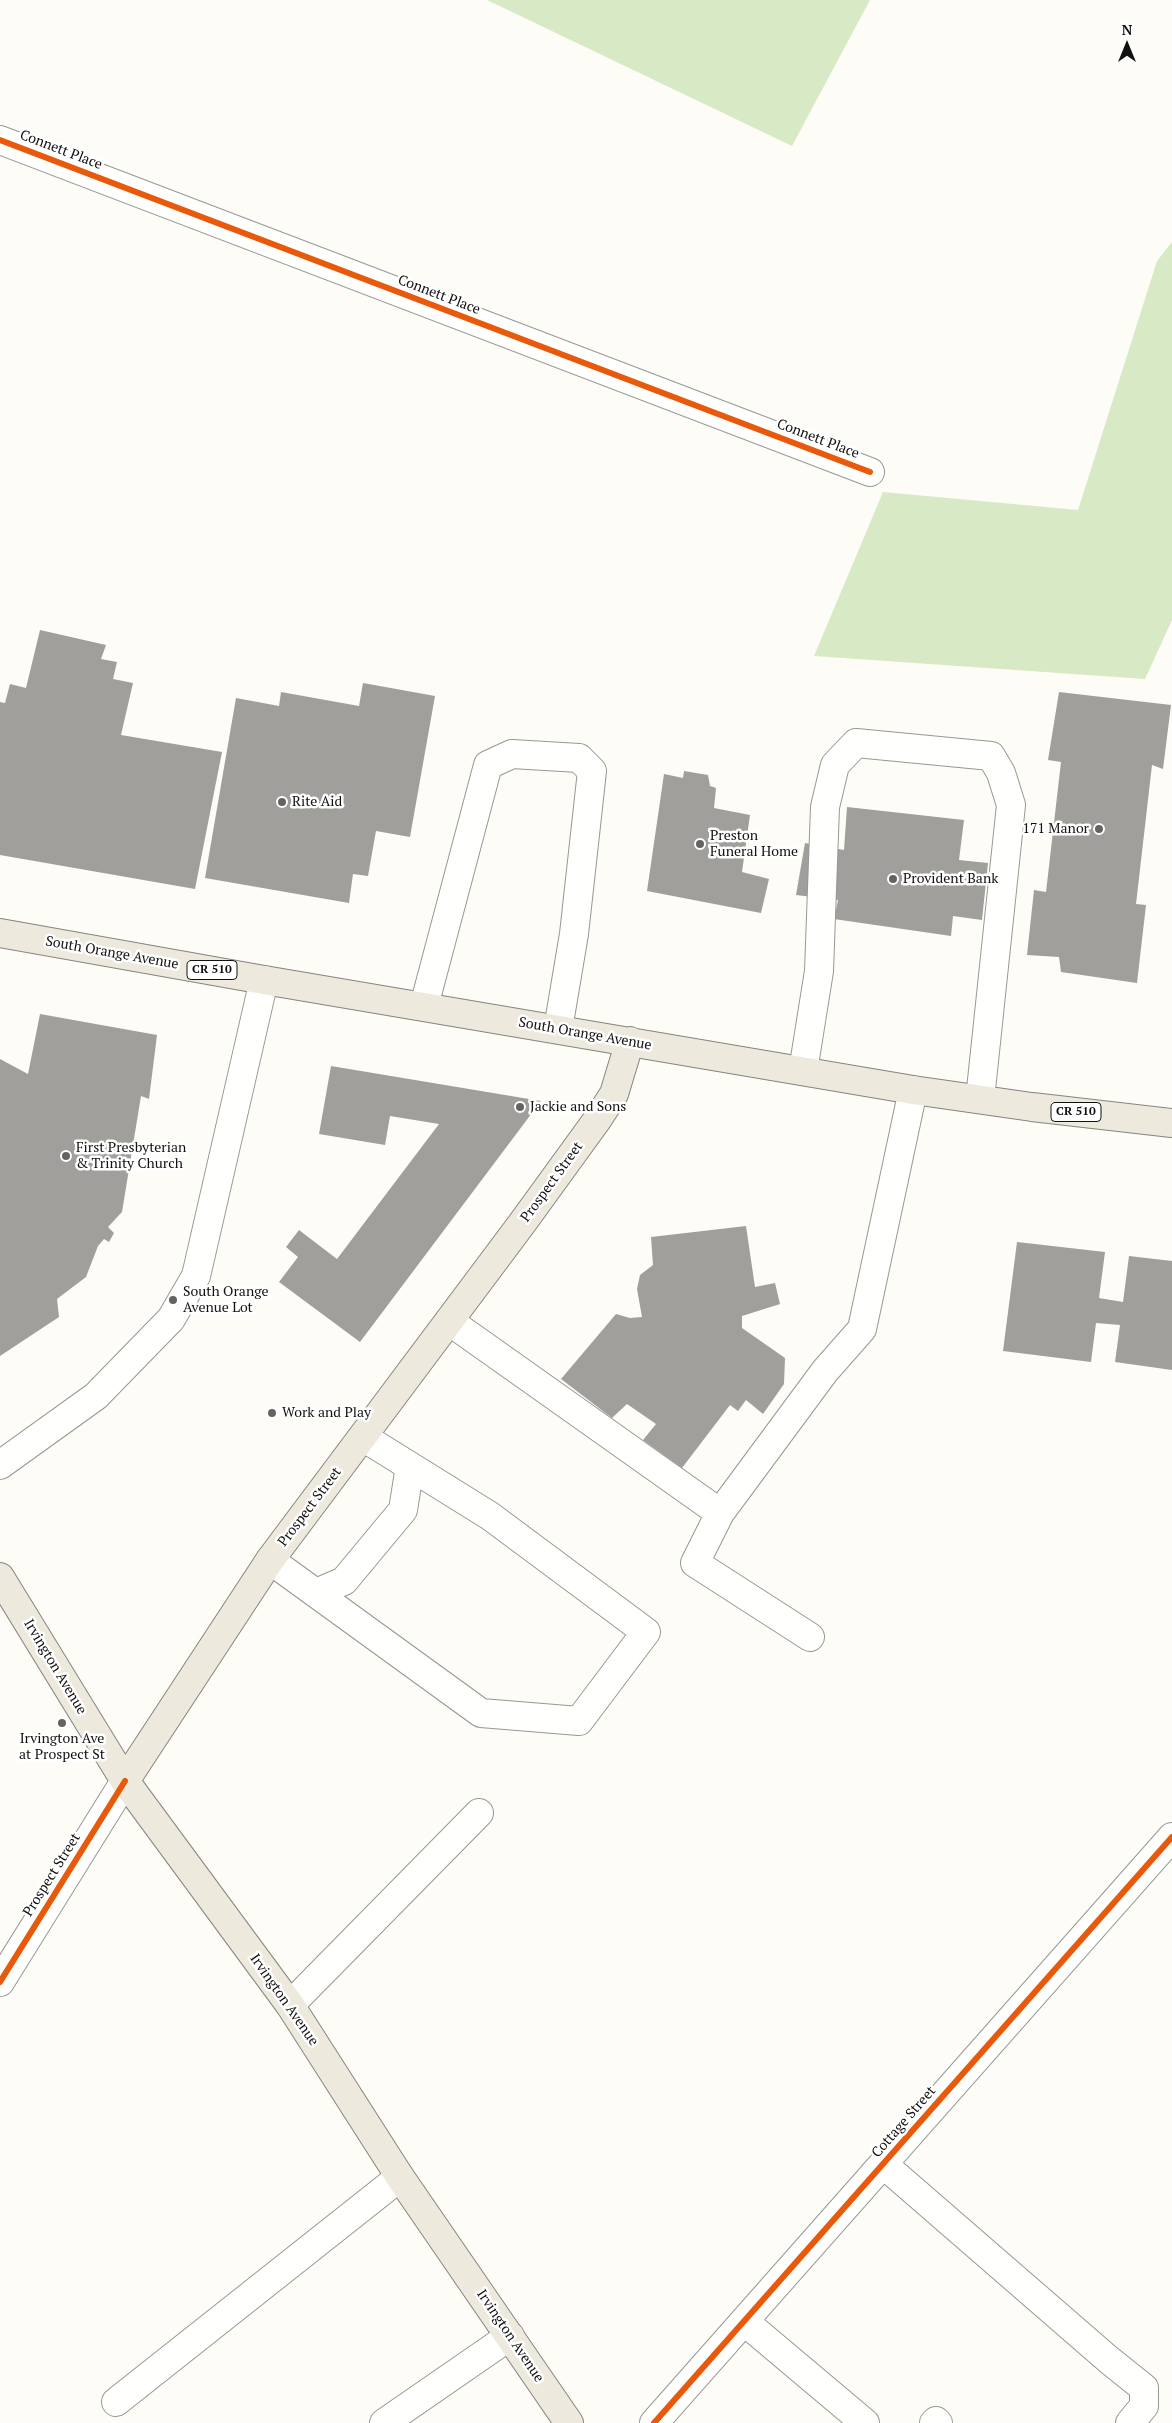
<!DOCTYPE html>
<style>
body{margin:0}
#map{position:relative;width:1172px;height:2423px;overflow:hidden;background:#fdfcf7;font-family:"PT Serif",serif}
canvas{display:block}
.north{position:absolute;left:1102px;top:20px;width:50px;height:50px;-webkit-text-stroke:4px #fff;paint-order:stroke;rotate:0deg;font-size:14px;font-weight:700;line-height:20px;text-align:center;color:#111}
.north::after{content:'';display:block;margin:auto;width:18px;height:22px;background:#111;clip-path:polygon(50% 0,100% 100%,50% 72%,0 100%)}
</style>
<div id="map">
<canvas width="1172" height="2423"></canvas>
<div class="north">N</div>
</div>
<script>
const c = document.querySelector('canvas').getContext('2d');
c.lineJoin = 'round';
function fill(path, color) { c.fillStyle = color; c.fill(path, 'evenodd'); }
const shape = rows => new Path2D(rows.map(r => 'M' + r).join(''));
function stroke(path, color, width, dash) { c.strokeStyle = color; c.lineWidth = width; c.lineCap = dash ? 'butt' : 'round'; c.setLineDash(dash || []); c.stroke(path); }
function label(font, color, halo, rows, align = 'center') {
  c.font = font + ' "PT Serif",serif'; c.lineWidth = 5; c.setLineDash([]); c.textBaseline = 'middle'; c.strokeStyle = halo; c.fillStyle = color; for (const [text, x, y, turn = 0] of rows) {
    c.save(); c.translate(x, y); c.rotate((+turn || 0) * Math.PI / 180); c.textAlign = isNaN(turn) ? turn : align; if (halo) c.strokeText(text, 0, 0); c.fillText(text, 0, 0); c.restore();
  }
}
const forest = shape([
 [487,0,870,0,792,146],
 [1172,242,1172,620,1145,679,814,656,883,492,1078,510,1157,261]
]);
const building = shape([
 [40,630,106,645,101,659,117,662,113,679,133,683,121,735,222,752,195,889,0,855,0,702,5,703,10,684,26,688],
 [363,683,435,696,410,837,376,831,368,876,353,874,349,903,205,878,236,698,279,706,281,692,359,706],
 [1059,692,1171,705,1163,769,1152,765,1136,904,1146,905,1137,983,1061,972,1059,957,1027,955,1034,890,1046,892,1061,762,1048,760],
 [684,771,708,775,710,786,716,788,714,808,750,815,742,872,769,879,761,913,647,891,664,774,683,778],
 [847,807,964,820,959,860,988,863,982,920,953,916,951,936,834,919,838,900,796,895,805,843,844,850],
 [40,1014,157,1035,149,1099,141,1096,122,1212,108,1227,114,1233,109,1242,104,1239,98,1246,86,1277,57,1299,59,1317,0,1356,0,1059,28,1074],
 [331,1066,541,1101,360,1342,279,1282,298,1257,286,1247,299,1230,337,1259,439,1124,390,1116,385,1145,319,1134],
 [746,1226,755,1287,775,1283,780,1304,742,1316,742,1328,785,1358,784,1384,763,1414,746,1400,738,1411,730,1405,682,1468,643,1440,656,1424,627,1404,612,1418,561,1379,616,1314,630,1318,642,1317,637,1289,640,1275,653,1265,651,1237],
 [1017,1242,1105,1252,1099,1298,1123,1302,1129,1256,1172,1261,1172,1370,1115,1362,1120,1325,1096,1323,1091,1362,1003,1351]
]);
const minor = shape([
 [0,140,870,472],
 [424,1006,488,765,512,754,579,758,592,771,574,934,558,1029],
 [803,1071,819,971,825,807,835,765,856,743,991,756,1001,773,1011,805,980,1099],
 [449,1321,720,1513,825,1371,862,1329,913,1090],
 [0,1465,96,1396,171,1319,196,1276,264,980],
 [720,1513,695,1563,810,1637],
 [270,1560,481,1713,579,1721,646,1632,490,1516,363,1437],
 [316,1593,344,1581,403,1510,410,1466],
 [0,1982,125,1781],
 [290,2005,479,1813],
 [883,2164,1109,2360,1144,2388,1144,2406,1130,2423],
 [745,2322,865,2423],
 [116,2402,400,2177],
 [384,2423,510,2336],
 [654,2423,1172,1837],
 [934,2423,936,2421,938,2423]
]);
const major = shape([
 [0,933,264,980,913,1090,1032,1107,1172,1123],
 [0,1577,125,1781,290,2005,400,2177,569,2423],
 [125,1781,270,1560,523,1222,597,1120,614,1094,630,1041]
]);
const cycleway = shape([
 [0,140,870,472],
 [0,1982,125,1781],
 [654,2423,1172,1837]
]);
const markers = [
 [282,802,5,"#646362"],
 [1099,829,5,"#646362"],
 [700,844,5,"#646362"],
 [893,879,5,"#646362"],
 [520,1107,5,"#646362"],
 [66,1156,5,"#646362"],
 [173,1300,5,"#646362"],
 [272,1413,5,"#646362"],
 [62,1723,5,"#646362"]
];
const shields = [
 [212,970,50],
 [1076,1112,50]
];
const shieldNames = [
 ["CR 510",212,970],
 ["CR 510",1076,1112]
];
const streetNames = [
 ["Connett Place",61,150,21],
 ["Connett Place",439,295,21],
 ["Connett Place",818,439,21],
 ["South Orange Avenue",112,953,10],
 ["South Orange Avenue",585,1034,10],
 ["Prospect Street",552,1182,-54],
 ["Prospect Street",310,1507,-53],
 ["Irvington Avenue",55,1667,59],
 ["Prospect Street",52,1875,-58],
 ["Irvington Avenue",284,2000,55],
 ["Cottage Street",904,2122,-49],
 ["Irvington Avenue",510,2336,56]
];
const poiNames = [
 ["Rite Aid",292,802],
 ["171 Manor",1089,829,"right"],
 ["Preston",710,836],
 ["Funeral Home",710,852],
 ["Provident Bank",903,879],
 ["Jackie and Sons",530,1107],
 ["First Presbyterian",76,1148],
 ["& Trinity Church",76,1164],
 ["South Orange",183,1292],
 ["Avenue Lot",183,1308],
 ["Work and Play",282,1413],
 ["Irvington Ave",62,1739,"center"],
 ["at Prospect St",62,1755,"center"]
];
fill(forest, '#d8eac5');
fill(building, '#a19f9c');
stroke(minor, '#979795', 30);
stroke(major, '#858482', 30);
stroke(minor, '#fffffe', 28);
stroke(major, '#ede9dc', 28);
stroke(cycleway, '#e8590c', 6);
for (const [x, y, r, color] of markers) { const dot = new Path2D(); dot.arc(x, y, r, 0, 2 * Math.PI); c.fillStyle = color; c.fill(dot); stroke(dot, '#fff', 2); }
for (const [x, y, w] of shields) { const box = new Path2D(); box.roundRect(x - w / 2, y - 9.5, w, 19, 4); c.fillStyle = '#fff'; c.fill(box); stroke(box, '#111', 1); }
label('bold 12px', '#111', null, shieldNames);
label('14px', '#111', '#fff', streetNames);
label('14px', '#111', '#fff', poiNames, 'left');
</script>
